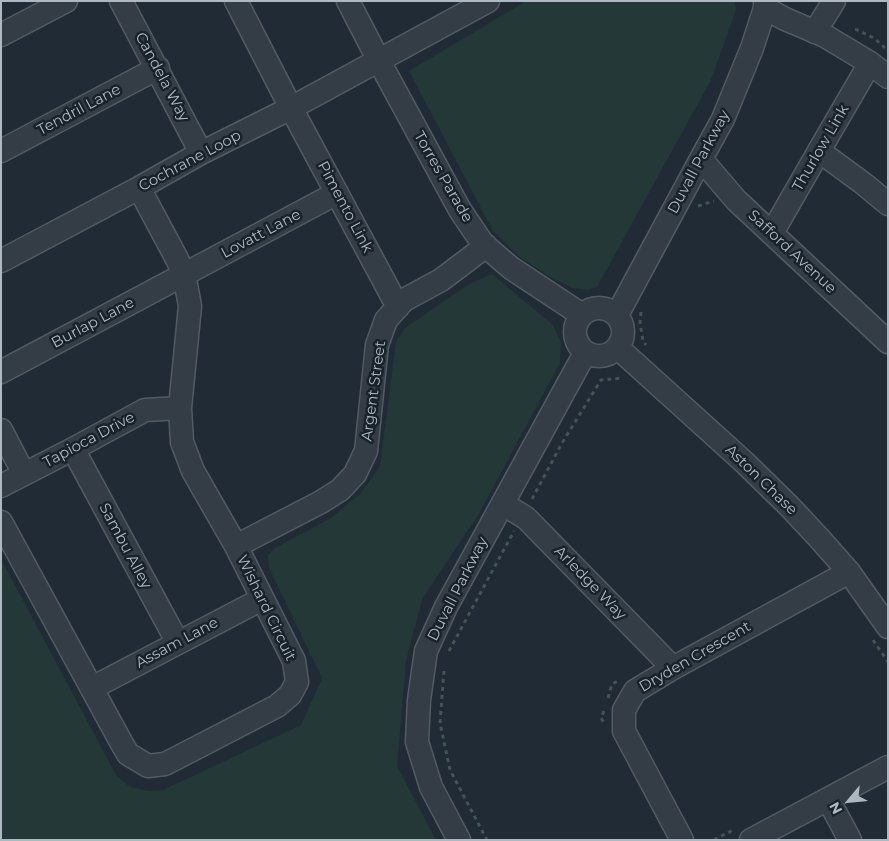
<!DOCTYPE html>
<style>
body{margin:0}
#map{position:relative;width:889px;height:841px;overflow:hidden;background:#202b35;font-family:Montserrat,sans-serif}
canvas{display:block}
.frame{position:absolute;inset:0;border:2px solid #aeb8c2;pointer-events:none}
.north{position:absolute;left:824px;top:776px;width:50px;height:50px;-webkit-text-stroke:4px #19222a;paint-order:stroke;rotate:242deg;font-size:14px;font-weight:700;line-height:20px;text-align:center;color:#aeb8c2}
.north::after{content:'';display:block;margin:auto;width:18px;height:22px;background:#aeb8c2;clip-path:polygon(50% 0,100% 100%,50% 72%,0 100%)}
</style>
<div id="map">
<canvas width="889" height="841"></canvas>
<div class="frame"></div>
<div class="north">N</div>
</div>
<script>
const c = document.querySelector('canvas').getContext('2d');
c.lineJoin = 'round';
function fill(path, color) { c.fillStyle = color; c.fill(path, 'evenodd'); }
const shape = rows => new Path2D(rows.map(r => 'M' + r).join(''));
function stroke(path, color, width, dash) { c.strokeStyle = color; c.lineWidth = width; c.lineCap = dash ? 'butt' : 'round'; c.setLineDash(dash || []); c.stroke(path); }
function label(font, color, halo, rows, align = 'center') {
  c.font = font + ' Montserrat,sans-serif'; c.lineWidth = 5; c.setLineDash([]); c.textBaseline = 'middle'; c.strokeStyle = halo; c.fillStyle = color; for (const [text, x, y, turn = 0] of rows) {
    c.save(); c.translate(x, y); c.rotate((+turn || 0) * Math.PI / 180); c.textAlign = isNaN(turn) ? turn : align; if (halo) c.strokeText(text, 0, 0); c.fillText(text, 0, 0); c.restore();
  }
}
const green = shape([
 [526,1,735,1,736,10,711,80,597,287,588,290,573,288,550,277,520,257,493,231,409,71],
 [492,274,553,325,561,342,560,363,480,512,422,599,406,661,397,766,436,840,1,840,1,559,116,775,130,787,149,791,163,790,301,725,322,678,269,568,268,555,275,548,331,518,360,494,380,466,396,342,405,328,469,284]
]);
const path = shape([
 [855,29,874,38,885,48],
 [698,206,714,201],
 [641,312,640,322,643,341,646,345],
 [532,499,562,443,601,380,622,378],
 [873,640,888,662],
 [449,651,514,531],
 [444,671,440,723,450,770,487,840],
 [608,698,612,684,618,681],
 [604,711,601,718,604,723],
 [714,840,735,829]
]);
const minor = shape([
 [121,1,201,153],
 [236,1,291,108,398,307],
 [348,1,379,61,460,210,483,244,511,268,582,315],
 [765,8,785,19,825,36,870,63,888,77],
 [815,32,834,1],
 [1,35,66,1],
 [1,151,158,68],
 [819,151,864,184,888,204],
 [701,159,736,200,888,342],
 [772,233,819,151,870,63],
 [1,261,139,188,201,153,291,108,488,1],
 '575 332a24 24 0 1 1 48 0a24 24 0 1 1-48 0Z',
 [617,315,701,159,723,119,752,48,765,8,765,1],
 [618,348,744,462,789,506,819,538,849,572,888,627],
 [1,372,337,193],
 [1,430,24,474],
 [73,449,178,643],
 [1,486,73,449,145,410,180,408],
 [503,504,526,518,673,668],
 [1,522,121,742,128,754,148,766,165,764,277,706,290,695,297,682,294,661,236,546,193,471,182,442,180,408,190,306,184,274,177,259,139,188],
 [236,546,321,502,340,490,355,474,366,451,377,345,386,320,404,300,441,280,486,246],
 [92,688,262,599],
 [828,799,850,840],
 [459,840,431,787,417,742,419,700,426,651,446,607,585,353],
 [682,840,624,731,624,710,635,691,673,668,849,572],
 [751,840,888,767]
]);
const streetNames = [
 ["Candela Way",162,77,62],
 ["Tendril Lane",79,110,-28],
 ["Thurlow Link",821,148,-60],
 ["Cochrane Loop",190,161,-28],
 ["Duvall Parkway",699,162,-62],
 ["Torres Parade",443,177,60],
 ["Pimento Link",345,207,62],
 ["Lovatt Lane",261,234,-28],
 ["Safford Avenue",792,252,43],
 ["Burlap Lane",93,323,-28],
 ["Argent Street",374,391,-82],
 ["Tapioca Drive",89,440,-28],
 ["Aston Chase",761,480,44],
 ["Sambu Alley",125,546,62],
 ["Arledge Way",590,583,46],
 ["Duvall Parkway",458,589,-63],
 ["Wishard Circuit",266,608,64],
 ["Assam Lane",177,643,-28],
 ["Dryden Crescent",695,657,-30]
];
fill(green, '#233837');
stroke(minor, '#515b63', 25);
stroke(path, '#425454', 3, [4, 4]);
stroke(minor, '#343d45', 22);
label('15px', '#aeb8c2', '#19222a', streetNames);
</script>
